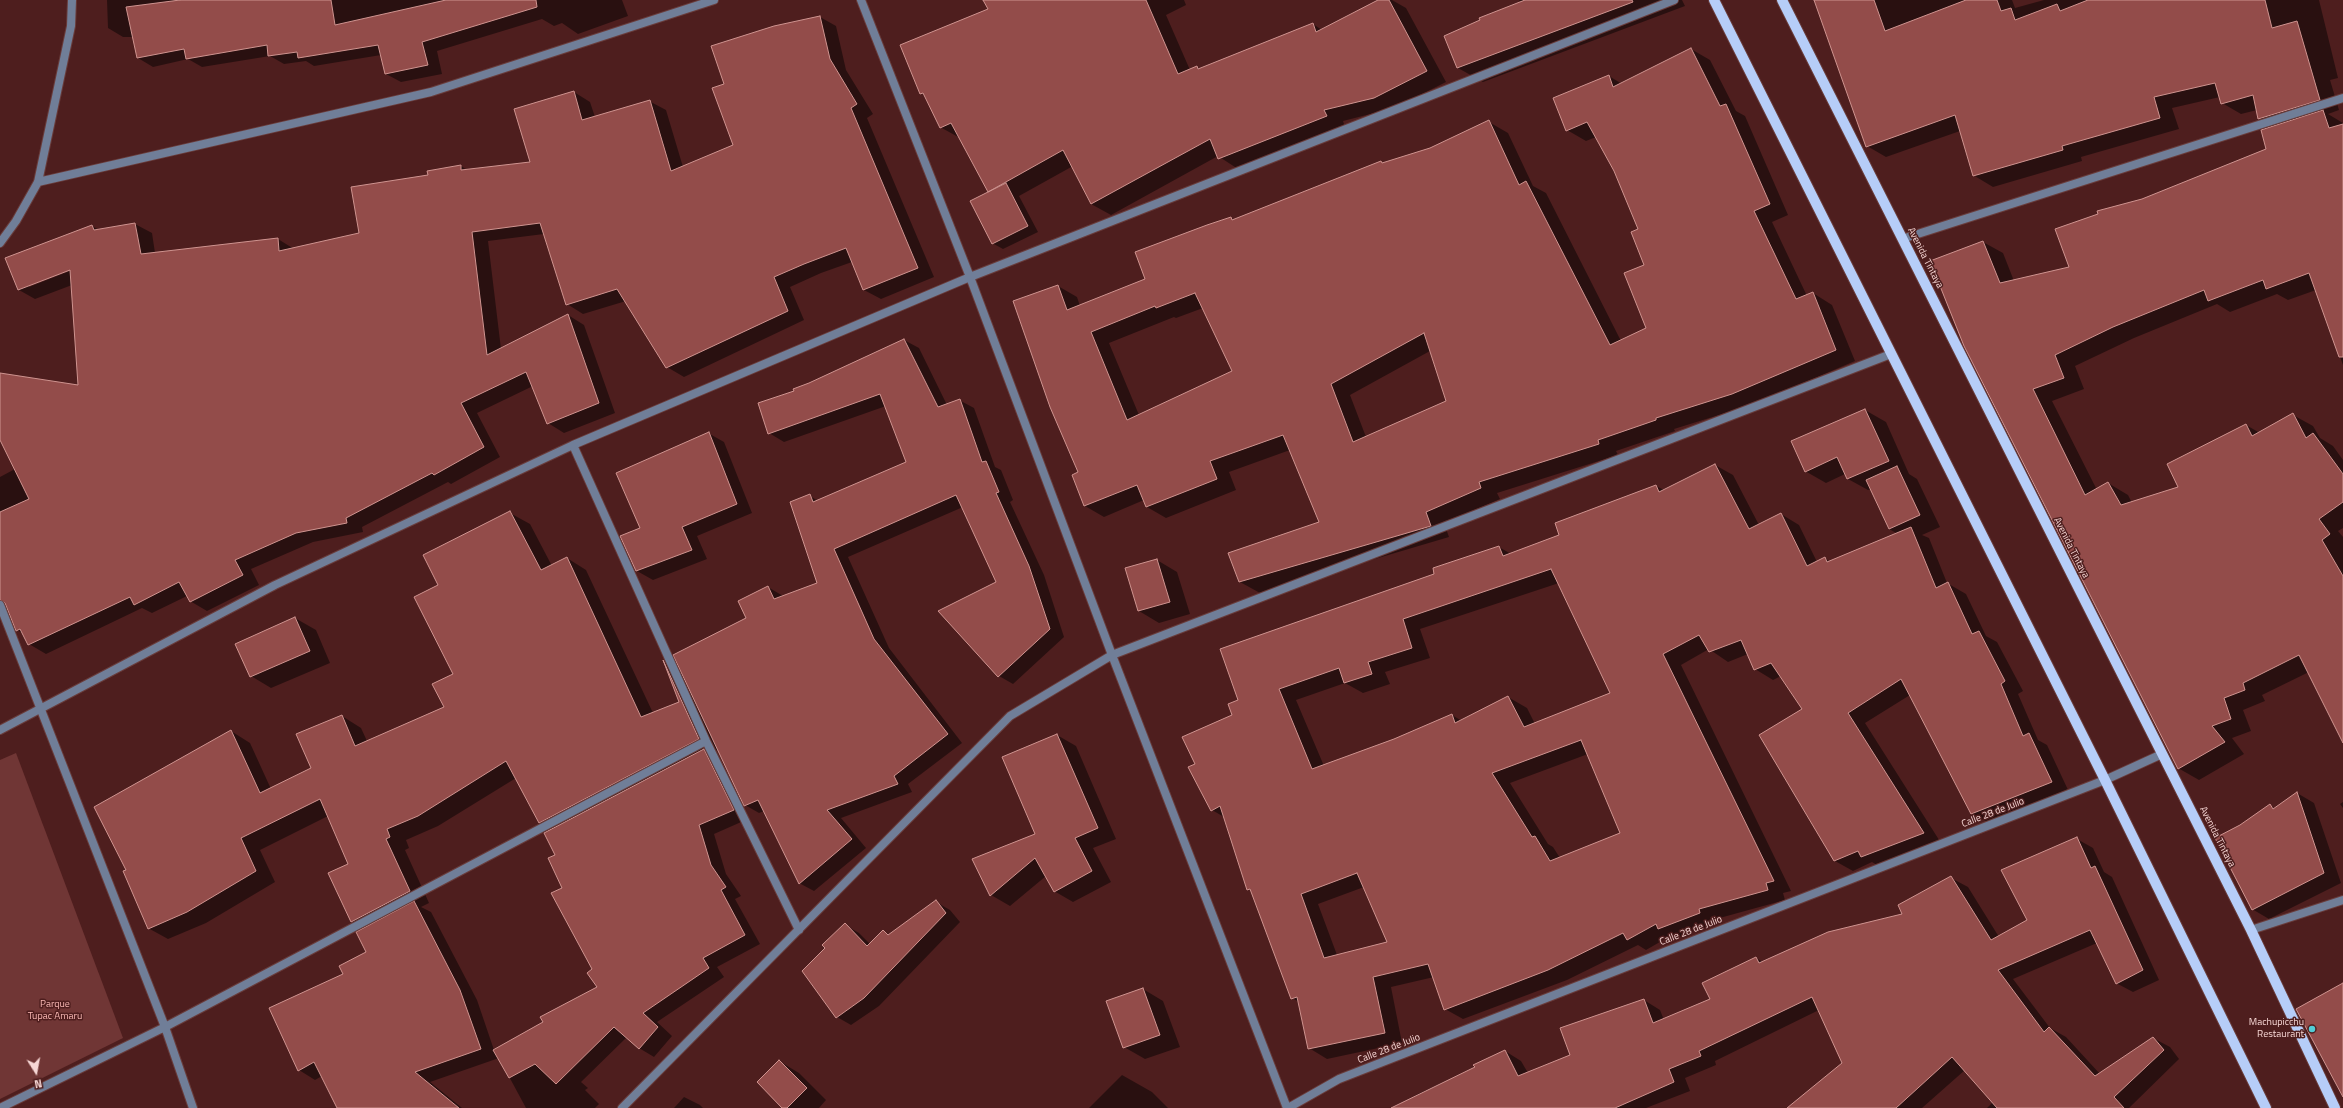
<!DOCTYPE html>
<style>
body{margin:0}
#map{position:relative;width:2343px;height:1108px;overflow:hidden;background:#4e1e1e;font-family:"Titillium Web",sans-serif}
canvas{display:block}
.north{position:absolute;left:16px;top:1052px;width:40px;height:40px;-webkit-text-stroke:3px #4e1e1e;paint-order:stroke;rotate:169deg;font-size:11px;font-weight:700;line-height:16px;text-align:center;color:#f7d7d5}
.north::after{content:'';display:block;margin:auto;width:14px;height:18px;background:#f7d7d5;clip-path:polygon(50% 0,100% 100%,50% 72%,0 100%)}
</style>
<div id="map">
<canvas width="2343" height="1108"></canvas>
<div class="north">N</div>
</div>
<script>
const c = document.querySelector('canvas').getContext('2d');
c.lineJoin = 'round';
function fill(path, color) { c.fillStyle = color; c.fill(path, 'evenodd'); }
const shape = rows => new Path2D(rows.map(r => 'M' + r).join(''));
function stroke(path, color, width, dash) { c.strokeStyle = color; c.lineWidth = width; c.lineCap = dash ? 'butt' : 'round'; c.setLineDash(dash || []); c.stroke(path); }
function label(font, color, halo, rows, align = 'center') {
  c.font = font + ' "Titillium Web",sans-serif'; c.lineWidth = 3; c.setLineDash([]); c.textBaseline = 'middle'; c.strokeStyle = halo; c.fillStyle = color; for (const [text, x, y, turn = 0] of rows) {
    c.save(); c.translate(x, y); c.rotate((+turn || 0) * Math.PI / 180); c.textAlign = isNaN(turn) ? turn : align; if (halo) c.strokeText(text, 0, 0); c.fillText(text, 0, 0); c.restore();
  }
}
const green = shape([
 [16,753,123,1038,0,1099,0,760]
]);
const shadow = shape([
 [107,0,622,0,628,16,578,34,562,23,554,26,542,19,437,51,442,74,401,82,386,74,381,55,314,66,306,61,284,64,270,56,202,67,188,59,153,67,138,58,133,37,123,37,108,28],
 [984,0,1184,0,1186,5,1166,15,1190,70,1197,67,1200,69,1313,24,1322,30,1381,0,1392,0,1406,8,1446,82,1394,108,1343,121,1345,127,1238,169,1218,156,1111,215,1091,204,1073,166,1019,196,1038,232,1003,249,992,243,990,192,960,138,940,127,926,96,921,93,989,9],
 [1519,0,1682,0,1685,6,1483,82,1458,68,1445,36,1521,3],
 [1815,0,2012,0,2015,8,2044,0,2319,0,2338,78,2330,80,2339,110,2328,114,2343,123,2343,365,2316,290,2288,300,2277,294,2230,312,2217,304,2134,338,2075,366,2084,389,2052,401,2097,490,2108,483,2128,495,2132,503,2180,487,2246,425,2260,433,2293,415,2313,426,2320,438,2333,446,2343,460,2343,528,2338,531,2343,537,2343,725,2309,672,2262,695,2265,701,2243,710,2251,731,2232,738,2244,754,2199,780,2178,768,1965,346,1983,242,2003,253,2014,281,2070,268,2142,200,2267,149,2274,127,2259,119,2257,110,2241,114,2222,103,2220,97,2172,108,2179,129,2081,157,2082,161,1993,187,1973,175,1960,131,1886,157,1867,146],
 [820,17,836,26,846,70,873,114,867,118,934,277,881,299,864,290,852,262,821,273,790,287,804,320,684,377,667,367,626,301,583,314,567,304,544,234,488,241,501,349,568,315,584,325,615,413,564,433,548,423,533,386,477,413,500,457,451,484,448,482,362,527,363,532,313,542,251,569,259,585,207,611,190,601,187,596,152,613,142,608,46,654,29,644,24,634,17,630,0,592,0,477,15,469,0,423,0,374,79,386,72,285,35,299,19,290,92,226,99,230,135,224,152,233,155,253,278,239,294,249,360,233,429,175,461,166,467,170,531,162,574,92,590,102,595,117,649,101,666,110,683,167,734,146,725,85],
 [75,267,75,269,29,287,29,285],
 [1691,49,1710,60,1736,111,1745,116,1788,215,1772,222,1807,296,1813,293,1832,305,1855,361,1751,405,1674,429,1675,431,1616,451,1618,455,1497,493,1500,499,1444,523,1449,537,1260,593,1240,582,1320,522,1290,450,1229,472,1236,490,1166,518,1147,507,1144,500,1104,517,1085,506,1073,475,1080,473,1058,286,1077,297,1080,306,1147,280,1231,218,1235,220,1381,162,1383,164,1431,149,1489,122,1508,133,1533,186,1546,193,1621,341,1647,329,1646,265,1639,230,1614,170,1596,137,1586,141,1567,130,1609,76,1622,84],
 [1203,308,1233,371,1139,415,1109,343,1174,317,1176,318],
 [1430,351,1447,402,1366,437,1350,395],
 [904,340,919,348,947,405,959,400,974,408,995,467,1001,470,1013,500,1010,502,1044,575,1064,637,1013,684,999,676,997,583,963,507,848,557,889,648,962,743,908,784,912,792,841,818,866,848,814,891,799,883,764,811,759,813,745,805,719,749,710,754,748,819,714,834,726,874,741,896,735,899,760,944,717,967,724,977,657,1022,672,1036,654,1057,639,1048,627,1037,581,1082,588,1088,585,1090,599,1104,595,1108,526,1108,499,1058,430,1082,462,1108,338,1108,322,1076,315,1080,299,1070,344,974,367,952,365,929,352,921,330,874,349,865,328,816,260,850,275,882,206,923,168,939,148,928,127,871,231,731,250,743,271,789,312,768,342,716,361,728,367,741,446,707,454,674,439,585,510,513,530,524,552,566,567,558,586,570,653,713,680,702,665,662,682,672,748,619,739,602,768,587,783,596,818,584,810,496,818,501,908,462,886,406,784,442,769,433,795,392],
 [516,778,539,823,552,830,563,888,594,969,598,987,544,1023,494,1050,477,1000,431,912,421,907,429,903,405,850,409,848,406,840,438,826],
 [1865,410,1886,422,1909,474,1917,479,1940,527,1922,535,1929,538,1947,583,1966,594,1986,636,1997,642,2023,691,2018,694,2038,740,2047,745,2069,792,1990,824,1972,813,1910,695,1865,723,1941,843,1880,867,1872,862,1853,871,1835,861,1760,736,1803,709,1781,676,1773,680,1755,669,1748,654,1728,662,1709,649,1681,665,1791,891,1783,893,1785,900,1716,919,1718,923,1677,938,1672,935,1646,950,1638,945,1567,980,1463,1019,1445,1009,1434,977,1391,987,1402,1043,1327,1059,1309,1048,1299,1002,1292,998,1252,891,1248,889,1224,817,1212,810,1196,764,1233,715,1239,701,1435,574,1499,547,1511,554,1560,535,1656,486,1664,490,1715,465,1733,475,1759,525,1781,514,1799,525,1817,562,1825,558,1830,562,1898,534,1889,529,1871,489,1868,490,1848,479,1845,474,1826,483,1805,471],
 [1559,583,1611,693,1535,724,1527,708,1508,697,1462,721,1452,715,1394,740,1324,766,1296,700,1345,683,1363,693,1390,684,1385,672,1430,658,1420,629],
 [1588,754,1622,834,1560,858,1553,847,1548,844,1510,783],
 [1364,887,1389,943,1337,955,1318,904],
 [708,433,724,442,752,513,697,536,707,559,653,580,637,571,642,529],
 [1157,560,1177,572,1190,614,1159,623,1139,611],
 [295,618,316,630,330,663,271,688,251,676],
 [1057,735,1076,746,1116,839,1093,848,1111,882,1073,902,1054,891,1046,876,1010,906,991,895,1036,835],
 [2297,793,2314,803,2341,883,2269,919,2252,909,2241,826,2270,806,2276,809],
 [2343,802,2343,808,2340,804],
 [2077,839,2093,848,2104,872,2112,877,2159,980,2133,992,2116,983,2097,943,2013,979,2050,1028,2066,1037,2100,1074,2153,1038,2170,1047,2179,1059,2129,1108,1987,1108,1993,1102,1965,1070,1922,1108,1788,1108,1843,1063,1819,1010,1715,1061,1716,1065,1685,1078,1690,1091,1646,1108,1395,1108,1418,1094,1476,1068,1505,1051,1521,1061,1528,1073,1571,1056,1644,1000,1660,1010,1664,1020,1712,1000,1756,958,1763,962,1904,914,1951,878,1968,887,1999,937,2028,920],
 [936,902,950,910,960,922,879,1006,851,1025,837,1017,826,948,845,925,859,933,870,944,883,931,889,935],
 [1143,989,1163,1001,1180,1047,1145,1059,1124,1047],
 [779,1061,799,1073,826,1100,819,1108,784,1108],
 [1122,1075,1152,1092,1168,1108,1089,1108],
 [684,1097,700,1105,703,1108,674,1108]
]);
const building = shape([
 [180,0,331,0,335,25,446,0,536,0,537,7,422,42,428,65,385,74,378,45,298,58,297,52,268,56,267,45,186,59,184,49,137,58,126,7,180,0],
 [983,0,1146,0,1178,74,1197,66,1198,69,1313,23,1316,32,1378,0,1389,0,1427,71,1374,98,1324,110,1327,116,1218,159,1210,139,1091,204,1063,150,988,192,951,123,940,128,923,93,920,94,900,45,988,9,983,0],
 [1525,0,1632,0,1633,2,1457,68,1444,36,1480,20,1479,18,1525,0],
 [1814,0,1874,0,1885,31,1966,0,1997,0,2001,11,2011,8,2015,20,2057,4,2060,11,2088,0,2265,0,2272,28,2297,21,2320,100,2258,119,2253,95,2221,104,2215,83,2154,97,2160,118,2062,146,2063,150,1973,176,1955,115,1866,147,1814,0],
 [820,16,830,59,857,104,851,108,918,268,863,290,846,248,804,264,774,277,788,311,666,368,617,289,566,305,540,223,472,232,487,355,568,314,599,403,547,424,526,372,461,403,484,447,434,475,432,473,346,518,347,523,296,533,235,560,243,575,190,602,179,582,134,605,130,597,28,645,20,629,16,631,5,603,0,600,0,512,29,499,0,440,0,373,78,385,70,270,18,290,5,258,92,225,94,230,135,223,141,254,278,238,279,251,359,233,351,187,428,175,427,171,461,165,461,170,530,162,514,109,574,91,582,120,650,100,671,171,733,145,712,88,724,84,711,46,774,26,820,16],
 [1691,48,1720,106,1726,104,1770,204,1754,211,1796,299,1813,292,1836,350,1732,394,1656,418,1656,420,1598,440,1599,444,1479,482,1481,488,1426,512,1431,526,1239,582,1228,553,1319,522,1283,435,1210,461,1217,479,1146,507,1137,485,1084,506,1072,475,1078,472,1050,407,1013,301,1058,285,1067,310,1145,279,1135,252,1207,225,1231,217,1232,220,1381,161,1382,163,1430,148,1489,120,1519,185,1526,181,1610,345,1646,328,1624,273,1644,265,1631,232,1638,229,1614,171,1587,122,1566,131,1553,98,1609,75,1613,87,1691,48],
 [1195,293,1232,371,1127,420,1091,332,1155,306,1156,308,1195,293],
 [1424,333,1446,401,1353,442,1331,384,1424,333],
 [2323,110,2329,128,2343,124,2343,357,2339,357,2309,273,2266,289,2263,280,2208,301,2204,290,2113,327,2055,355,2064,378,2033,389,2085,495,2108,482,2121,505,2178,487,2167,464,2246,424,2252,436,2293,413,2306,438,2313,433,2343,474,2343,502,2319,519,2330,534,2322,540,2343,576,2343,743,2299,655,2243,683,2245,690,2224,698,2231,719,2212,726,2225,742,2178,769,1964,346,1930,261,1983,241,2000,283,2069,267,2055,229,2098,214,2097,211,2142,199,2266,149,2261,130,2323,110],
 [1006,183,1028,226,992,244,970,201,1006,183],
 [904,339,938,407,960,399,982,462,986,461,999,492,996,493,1029,566,1050,629,998,677,938,611,996,582,956,495,834,549,874,639,948,734,894,776,898,784,827,810,852,839,799,884,758,800,744,806,673,655,746,618,738,601,768,586,774,599,817,583,790,502,810,494,813,502,906,462,880,394,768,434,758,403,794,391,793,389,809,383,904,339],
 [1865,409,1889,461,1847,479,1837,457,1805,472,1791,441,1865,409],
 [709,432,737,504,682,527,692,550,636,571,620,536,640,528,616,473,709,432],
 [1715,464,1749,529,1781,513,1807,566,1825,557,1827,562,1911,527,1936,588,1948,582,1972,634,1979,631,2005,681,2001,684,2023,736,2029,733,2052,782,1971,814,1901,679,1848,713,1924,833,1861,857,1858,851,1834,861,1759,735,1802,709,1771,663,1754,670,1741,640,1709,652,1699,635,1663,654,1774,881,1766,883,1768,890,1699,909,1700,913,1658,929,1656,924,1627,940,1623,933,1548,970,1444,1010,1428,964,1373,977,1385,1033,1308,1049,1297,997,1291,999,1250,889,1247,890,1220,806,1211,811,1188,767,1195,764,1182,737,1232,715,1228,704,1238,700,1220,649,1434,574,1433,568,1499,546,1503,556,1559,535,1555,523,1656,485,1659,492,1715,464],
 [1551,569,1610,693,1524,727,1508,696,1455,723,1452,714,1394,739,1312,769,1279,689,1339,668,1344,683,1372,674,1368,662,1412,648,1403,619,1551,569],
 [1581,740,1620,833,1550,861,1535,836,1532,837,1492,773,1581,740],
 [1357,873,1387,942,1324,958,1301,894,1357,873],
 [1897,466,1920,515,1889,529,1866,480,1897,466],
 [510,511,541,570,567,557,641,717,679,702,663,660,699,739,539,823,506,761,418,816,387,829,390,837,386,839,410,891,351,922,328,873,348,864,320,799,241,838,256,871,187,912,148,929,123,871,126,870,94,807,231,730,260,793,311,768,296,734,342,715,355,746,444,707,432,684,453,674,414,597,438,585,423,555,510,511],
 [1157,559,1170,602,1138,611,1125,568,1157,559],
 [295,617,310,651,250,677,235,644,295,617],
 [1057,734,1098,828,1075,838,1092,871,1054,892,1035,858,990,896,972,859,1035,834,1002,757,1057,734],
 [704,749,734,810,699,825,711,865,726,887,721,890,745,935,703,958,709,968,643,1013,658,1027,639,1049,614,1027,556,1084,535,1064,509,1078,493,1050,543,1022,540,1017,597,987,587,973,592,969,551,893,562,888,548,858,555,855,544,833,704,749],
 [2297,792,2324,873,2252,910,2215,838,2240,825,2270,804,2273,809,2297,792],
 [2077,837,2091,868,2095,866,2143,970,2116,984,2090,930,1998,970,2044,1032,2049,1027,2095,1076,2153,1037,2164,1050,2114,1097,2124,1108,1997,1108,1952,1057,1896,1108,1787,1108,1842,1063,1812,997,1699,1051,1701,1056,1669,1069,1674,1082,1615,1108,1391,1108,1475,1067,1473,1065,1505,1050,1518,1076,1570,1055,1560,1028,1644,999,1653,1023,1710,999,1702,983,1756,957,1759,963,1828,932,1902,914,1898,905,1951,876,1991,940,2027,920,2001,870,2077,837],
 [936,900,946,913,864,998,836,1018,802,971,825,948,822,945,845,923,867,946,883,930,888,935,936,900],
 [414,901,460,990,481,1049,415,1072,459,1108,337,1108,314,1062,298,1071,269,1008,343,974,339,966,366,952,356,932,414,901],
 [2343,983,2343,1097,2296,1009,2343,983],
 [1143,988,1160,1035,1123,1048,1106,1001,1143,988],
 [779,1060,807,1088,787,1108,782,1108,757,1082,779,1060]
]);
const minor = shape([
 [861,0,970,277,1112,655,1287,1108],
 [38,182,431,92,714,0],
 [1902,239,2343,98],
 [0,243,16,221,38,182,71,26,72,0],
 [573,445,706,741,799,930],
 [0,605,165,1027,193,1108],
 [0,730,275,585,573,445,970,277,1674,0],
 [2251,930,2343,900],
 [0,1108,165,1027,706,741],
 [622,1108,1010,716,1112,655,1891,354],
 [1288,1108,1339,1079,2105,780,2162,754]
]);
const primary = shape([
 [1714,0,2105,780,2266,1108],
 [1782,0,2251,930,2335,1108]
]);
const markers = [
 [2312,1029,4,"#52ccd6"]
];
const streetNames = [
 ["Avenida Tintaya",1925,258,63],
 ["Avenida Tintaya",2071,548,63],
 ["Calle 28 de Julio",1993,813,-21],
 ["Avenida Tintaya",2217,837,63],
 ["Calle 28 de Julio",1691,931,-21],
 ["Calle 28 de Julio",1389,1049,-21]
];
const parkNames = [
 ["Parque",55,1005],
 ["Tupac Amaru",55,1017]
];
const poiNames = [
 ["Machupicchu",2304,1023],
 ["Restaurant",2304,1035]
];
fill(green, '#703635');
fill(shadow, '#0007');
fill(building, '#934c4a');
stroke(building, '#cf9490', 1);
stroke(minor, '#693c3b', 10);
stroke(primary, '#693c3b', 12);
stroke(minor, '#707e98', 8);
stroke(primary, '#b6cdf8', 10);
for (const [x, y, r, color] of markers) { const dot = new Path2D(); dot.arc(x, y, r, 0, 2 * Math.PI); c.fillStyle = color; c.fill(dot); stroke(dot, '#4e1e1e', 1.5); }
label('10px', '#f7d7d5', '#4e1e1e', streetNames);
label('10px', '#fab9b5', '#4e1e1e', parkNames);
label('10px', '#f7d7d5', '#4e1e1e', poiNames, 'right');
</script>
